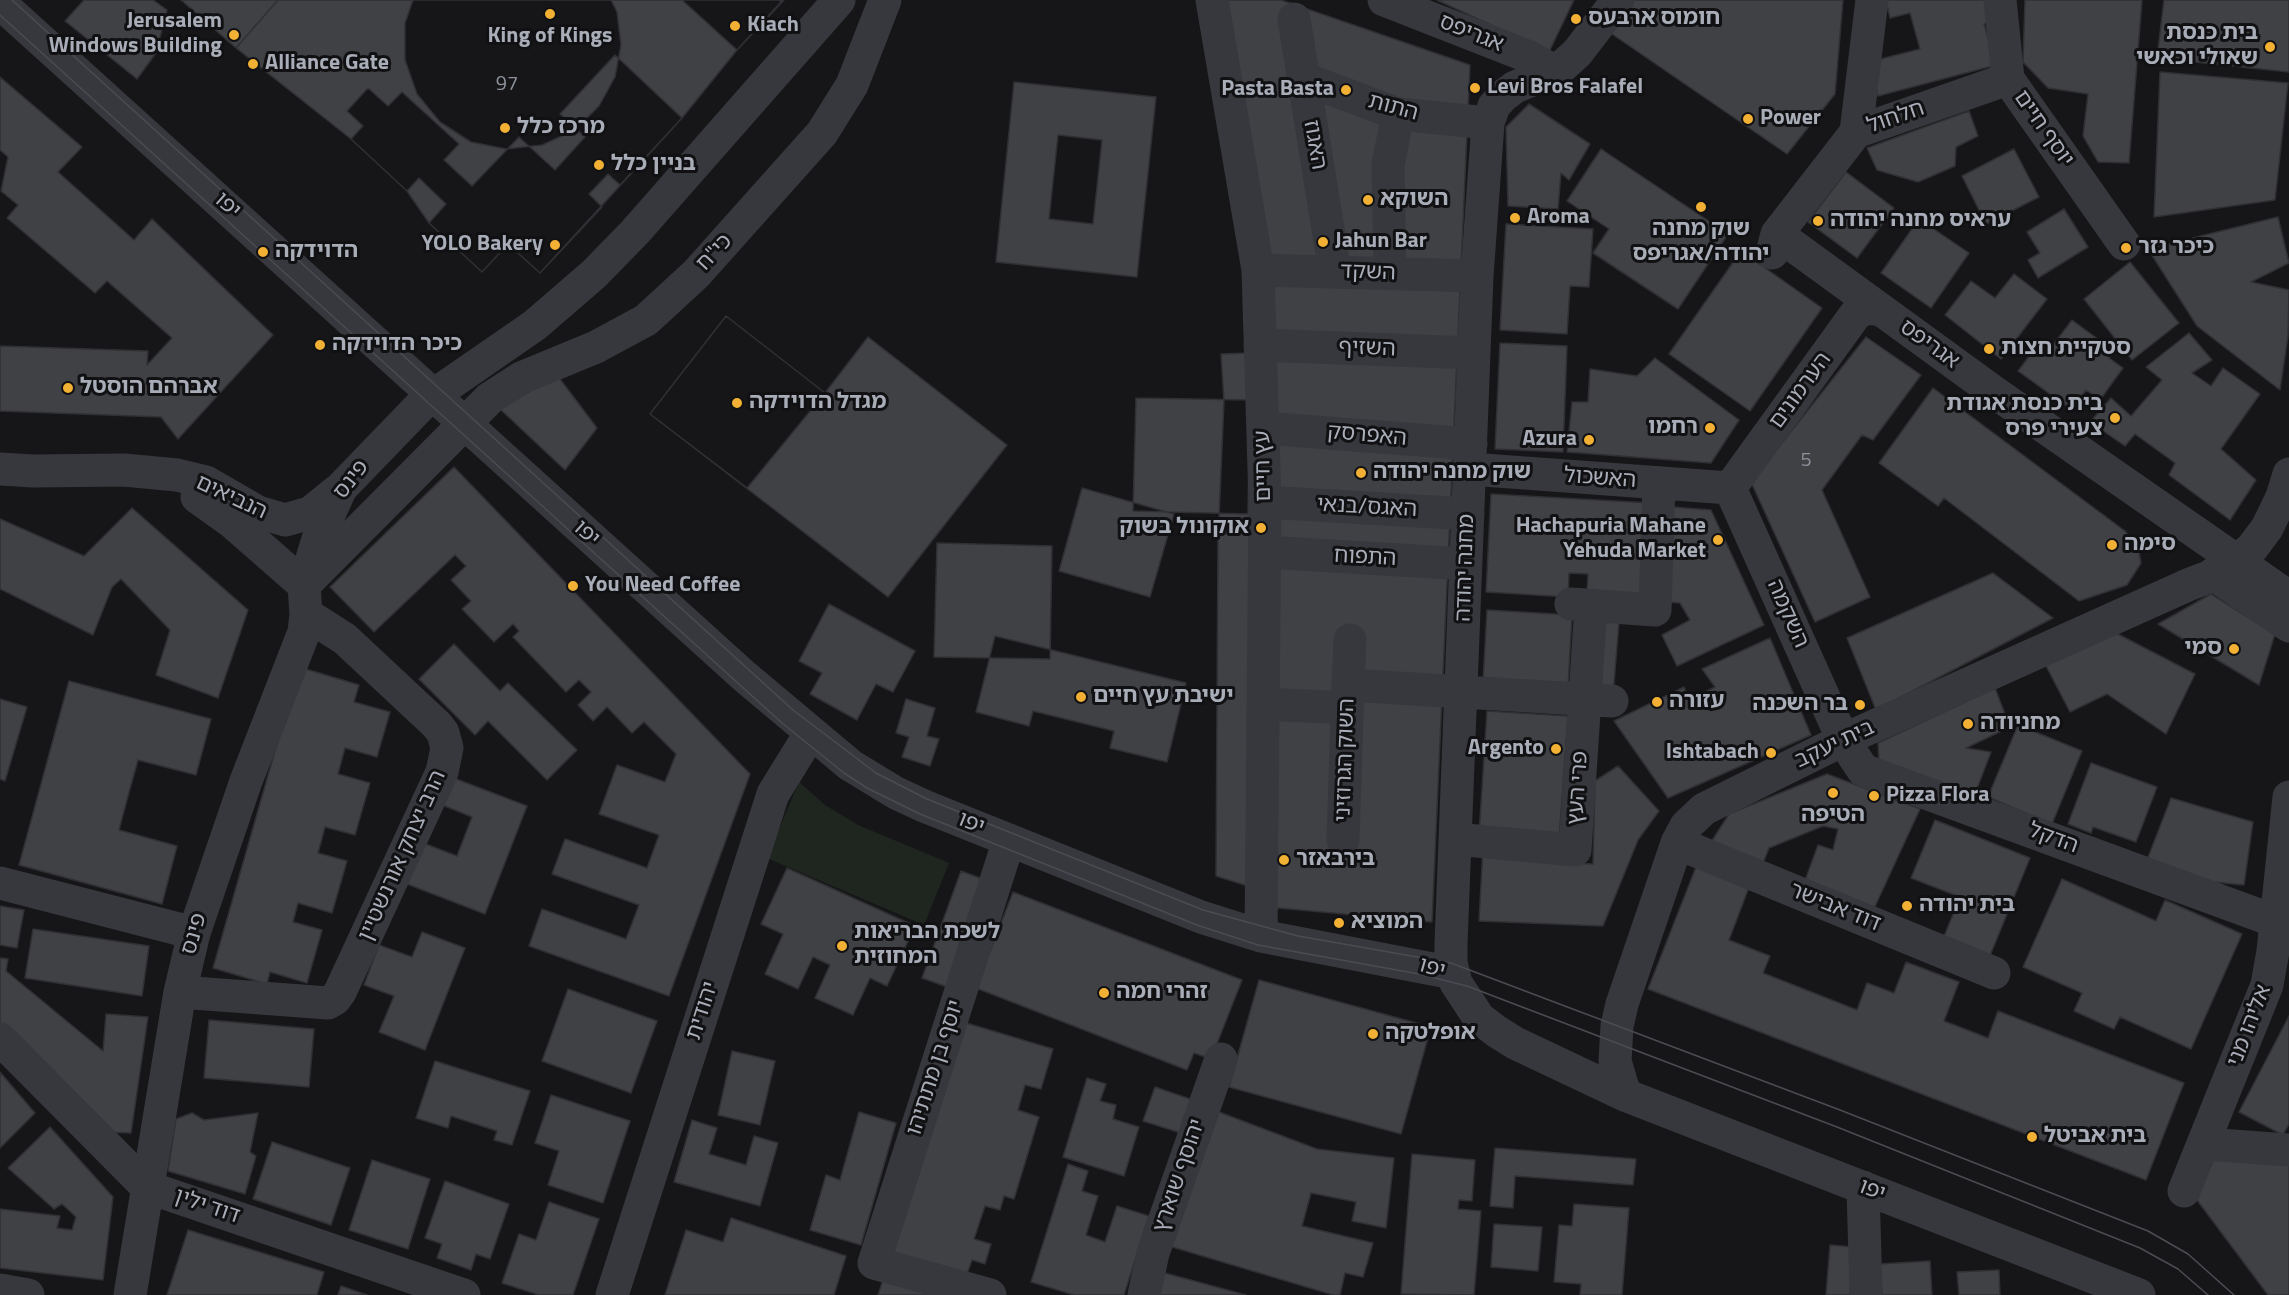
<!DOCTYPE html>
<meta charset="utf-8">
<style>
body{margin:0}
canvas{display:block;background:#161618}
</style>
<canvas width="2289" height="1295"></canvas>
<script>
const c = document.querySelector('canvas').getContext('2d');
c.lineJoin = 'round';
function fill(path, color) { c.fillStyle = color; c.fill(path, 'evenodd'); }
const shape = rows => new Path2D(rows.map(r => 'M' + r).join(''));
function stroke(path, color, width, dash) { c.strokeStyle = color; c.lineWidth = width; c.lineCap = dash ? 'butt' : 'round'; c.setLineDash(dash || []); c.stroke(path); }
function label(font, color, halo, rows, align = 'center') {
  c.font = font + ' "Titillium Web","Noto Sans Hebrew",sans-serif'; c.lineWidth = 6; c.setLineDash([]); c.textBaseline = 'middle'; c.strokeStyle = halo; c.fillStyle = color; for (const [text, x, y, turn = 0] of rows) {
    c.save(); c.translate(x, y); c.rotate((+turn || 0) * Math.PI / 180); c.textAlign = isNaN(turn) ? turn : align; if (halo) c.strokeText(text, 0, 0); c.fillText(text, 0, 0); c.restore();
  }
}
const green = shape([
 [799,782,825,805,858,825,949,863,924,925,767,858]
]);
const building = shape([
 [84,0,153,0,167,10,156,53,137,79,65,21,84,0],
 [181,0,278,0,236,48,181,0],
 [278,0,784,0,737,50,682,118,540,273,508,244,482,272,429,223,407,191,351,139,236,48,278,0],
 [413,0,611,0,617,12,621,45,615,77,599,106,575,130,542,145,506,149,471,142,440,122,417,94,405,60,405,23,413,0],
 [682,0,779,0,781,2,737,50,682,0],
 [1219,0,1281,0,1470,65,1432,922,1267,907,1270,503,1219,0],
 [1437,0,1574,0,1549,52,1437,0],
 [1631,0,1843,0,1835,94,1787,154,1609,32,1631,0],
 [1886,0,1989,0,1995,21,1984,24,1996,65,1878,96,1869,62,1920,49,1910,13,1890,18,1886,0],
 [2025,0,2142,0,2129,163,2098,162,2083,136,2088,94,2048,88,2023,62,2025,0],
 [2164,0,2289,0,2289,72,2157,58,2164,0],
 [615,55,682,118,620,185,608,174,589,194,602,207,540,273,508,244,482,272,429,223,446,204,419,178,407,191,351,139,363,126,347,111,368,88,388,106,402,92,459,144,444,160,472,186,519,137,555,170,585,137,560,114,615,55],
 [2160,72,2288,83,2275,200,2154,217,2160,72],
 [0,77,82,147,58,172,134,240,152,219,273,335,178,439,161,417,0,411,0,346,148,351,147,365,172,338,107,281,95,293,7,218,18,205,1,191,8,157,0,150,0,77],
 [1014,82,1156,97,1137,277,996,262,1014,82],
 [1058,135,1102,140,1093,224,1049,219,1058,135],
 [1529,104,1590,144,1569,180,1561,173,1558,209,1508,206,1506,127,1529,104],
 [1969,111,1978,136,1956,147,1955,166,1918,182,1877,170,1867,148,1969,111],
 [1601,149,1728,234,1678,309,1593,253,1609,229,1567,201,1601,149],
 [2014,149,2039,197,1986,224,1962,176,2014,149],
 [1846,172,1894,208,1857,258,1808,222,1846,172],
 [2064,209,2088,247,2038,278,2028,260,2040,253,2027,232,2064,209],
 [2278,217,2289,263,2251,282,2289,290,2288,336,2280,390,2197,326,2148,249,2278,217],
 [1919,219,1969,253,1931,308,1881,273,1919,219],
 [1506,224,1593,229,1589,287,1570,286,1567,334,1500,330,1506,224],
 [1741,251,1822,308,1750,411,1669,354,1741,251],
 [2130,262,2179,323,2132,360,2084,299,2130,262],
 [2014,274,2047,299,2001,359,1945,315,1971,281,1995,298,2014,274],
 [726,316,825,393,747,488,650,414,726,316],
 [726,316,825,393,868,337,1007,445,888,597,650,414,726,316],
 [2072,320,2114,351,2109,358,2123,368,2100,400,2086,390,2072,410,2018,371,2037,346,2047,353,2072,320],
 [2189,333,2212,360,2192,373,2211,386,2223,368,2260,394,2221,449,2256,480,2230,520,2169,475,2175,463,2135,434,2125,446,2090,422,2111,398,2131,416,2162,380,2146,367,2189,333],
 [1866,337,1921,375,1873,440,1862,435,1822,490,1870,597,1815,622,1751,482,1866,337],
 [1500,343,1567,346,1563,452,1495,449,1500,343],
 [1249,353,1251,887,1216,876,1218,541,1224,401,1221,354,1249,353],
 [1655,358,1739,420,1711,463,1567,452,1572,402,1588,402,1590,369,1637,376,1655,358],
 [557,375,597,428,565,470,500,409,557,375],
 [1933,388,2125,531,2138,547,2141,563,2127,585,2079,601,1944,498,1938,506,1879,463,1933,388],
 [1136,398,1250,400,1248,514,1133,511,1136,398],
 [454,467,750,774,669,996,529,946,542,909,626,939,639,905,552,874,565,839,647,868,659,835,599,814,617,765,665,782,676,754,644,722,632,733,607,707,593,721,578,705,591,692,579,680,566,692,513,637,519,631,513,624,494,642,462,609,471,601,451,580,466,566,455,555,374,632,330,587,454,467],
 [1082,488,1174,514,1150,597,1059,571,1082,488],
 [1491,494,1651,503,1645,594,1587,591,1588,574,1569,573,1568,597,1486,592,1491,494],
 [1673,507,1711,510,1764,625,1677,666,1662,635,1690,620,1680,603,1670,602,1673,507],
 [132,508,248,610,218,698,156,675,170,630,121,579,112,587,93,635,0,589,0,519,84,556,132,508],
 [937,543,1052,546,1050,659,934,657,937,543],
 [1993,573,2053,618,1876,710,1847,638,1993,573],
 [2211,594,2275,634,2259,685,2158,624,2211,594],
 [829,604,915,651,893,692,876,684,857,720,810,694,822,673,799,661,829,604],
 [1487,610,1572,615,1568,687,1483,682,1487,610],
 [1598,621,1619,622,1613,695,1594,694,1598,621],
 [2112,631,2195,674,2166,734,2107,694,2070,712,2045,664,2112,631],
 [995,636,1186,683,1167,762,1110,748,1114,731,1033,711,1029,726,976,712,995,636],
 [1770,638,1811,735,1668,798,1614,721,1684,687,1689,700,1715,687,1702,669,1770,638],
 [454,644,500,691,508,683,577,750,547,780,488,721,475,735,419,679,454,644],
 [299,667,359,685,354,702,390,712,377,757,345,748,338,774,370,783,355,835,325,827,318,853,347,861,332,913,298,903,293,922,322,930,307,983,270,972,267,984,213,968,299,667],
 [69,681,211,719,196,775,138,760,128,796,119,830,177,846,162,904,19,865,69,681],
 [1995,688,2010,727,1966,748,1991,752,1975,794,1879,762,1878,743,1995,688],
 [0,699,27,707,5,781,0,779,0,699],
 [906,699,935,708,927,736,939,739,930,766,902,757,909,737,896,733,906,699],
 [1487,711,1568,716,1559,840,1479,835,1487,711],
 [2018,725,2082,751,2052,824,1988,797,2018,725],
 [2091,763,2157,787,2136,842,2093,827,2091,833,2068,824,2091,763],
 [1618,766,1659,811,1638,840,1603,926,1479,921,1483,848,1527,861,1593,864,1595,781,1618,766],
 [1827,774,1920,809,1872,913,1803,886,1818,845,1833,850,1838,829,1823,826,1769,848,1761,868,1708,847,1729,814,1827,774],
 [451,777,527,806,485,914,407,884,423,843,457,856,472,817,440,804,451,777],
 [2171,798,2253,822,2244,885,2214,882,2147,860,2171,798],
 [1935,820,2030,858,1989,958,1943,939,1960,897,1911,878,1935,820],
 [1698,862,1751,882,1729,940,1770,956,1763,973,1857,1010,1867,983,1894,993,1906,962,1959,982,1944,1021,1988,1038,1998,1011,2184,1083,2146,1180,1648,989,1698,862],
 [787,868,915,926,887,986,870,978,853,1015,815,998,830,965,813,957,798,989,765,974,783,934,761,924,787,868],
 [961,871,988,881,950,988,922,978,961,871],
 [2062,879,2156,921,2165,900,2242,934,2191,1049,2120,1017,2114,1029,2074,1011,2082,993,2023,967,2062,879],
 [1013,892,1242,980,1211,1059,1194,1053,1187,1070,976,988,1013,892],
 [0,906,24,910,17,948,0,945,0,906],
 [33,929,149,946,142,996,25,978,33,929],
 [422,932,465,948,425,1050,379,1032,394,996,364,985,379,945,412,957,422,932],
 [0,958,8,959,6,971,103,1051,106,1014,148,1017,131,1133,106,1132,0,1023,0,958],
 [1259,980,1431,1027,1401,1134,1229,1087,1259,980],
 [568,989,657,1021,631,1093,542,1061,568,989],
 [2289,1016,2289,1124,2283,1135,2239,1112,2289,1016],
 [209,1020,314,1029,309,1087,204,1078,209,1020],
 [963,1022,1053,1049,1041,1089,1025,1085,1018,1110,1039,1117,1014,1199,1004,1196,1000,1210,985,1206,974,1239,991,1244,985,1264,972,1260,967,1274,893,1252,963,1022],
 [732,1051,775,1061,760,1125,718,1115,732,1051],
 [435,1061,530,1091,512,1145,494,1140,497,1131,451,1116,448,1128,416,1118,435,1061],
 [0,1072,35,1113,0,1148,0,1072],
 [1087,1078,1106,1084,1100,1101,1116,1105,1113,1119,1139,1127,1124,1176,1063,1157,1087,1078],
 [1155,1087,1196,1101,1184,1134,1143,1121,1155,1087],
 [551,1095,630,1121,603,1203,548,1185,559,1151,535,1143,551,1095],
 [1211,1109,1317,1149,1394,1158,1386,1228,1352,1221,1356,1202,1311,1193,1302,1226,1373,1243,1363,1277,1345,1273,1340,1295,1333,1295,1169,1246,1211,1109],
 [859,1112,896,1123,861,1245,810,1230,826,1175,840,1180,859,1112],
 [192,1113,204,1120,258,1113,250,1152,256,1156,245,1194,168,1171,176,1119,192,1113],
 [692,1120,717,1128,709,1154,746,1165,754,1136,778,1143,760,1206,674,1182,692,1120],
 [50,1127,113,1197,103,1280,0,1268,0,1209,60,1216,57,1228,72,1230,76,1217,62,1204,54,1209,8,1168,50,1127],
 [272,1142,350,1168,331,1225,253,1199,272,1142],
 [2219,1145,2289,1156,2289,1295,2268,1295,2194,1196,2219,1145],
 [1495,1148,1636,1159,1633,1185,1515,1176,1513,1208,1490,1206,1495,1148],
 [1412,1154,1475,1160,1472,1201,1459,1200,1458,1209,1481,1211,1474,1295,1401,1294,1412,1154],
 [372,1160,430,1179,408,1249,349,1230,372,1160],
 [1068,1164,1088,1171,1082,1191,1098,1196,1086,1235,1105,1242,1117,1206,1149,1216,1124,1295,1074,1295,1031,1282,1068,1164],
 [445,1181,509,1204,490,1259,476,1254,471,1270,437,1258,442,1244,425,1238,445,1181],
 [549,1202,599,1219,573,1295,539,1295,502,1283,519,1234,536,1240,549,1202],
 [1574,1204,1629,1208,1622,1295,1580,1295,1581,1284,1554,1282,1559,1225,1572,1226,1574,1204],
 [731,1218,846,1256,834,1295,665,1295,686,1230,723,1242,731,1218],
 [1494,1224,1542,1227,1538,1271,1491,1267,1494,1224],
 [188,1230,324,1272,317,1295,167,1295,188,1230],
 [1830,1245,1854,1247,1850,1295,1826,1295,1830,1245],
 [1930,1261,1932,1295,1882,1295,1880,1264,1930,1261],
 [1999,1270,2000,1295,1959,1295,1957,1272,1999,1270],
 [1161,1272,1246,1295,1156,1295,1161,1272],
 [885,1274,951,1295,878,1295,885,1274],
 [341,1286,367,1295,338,1295,341,1286]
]);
const minor = shape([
 [1212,0,1258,270,1265,502,1261,936],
 [1384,0,1527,56,1556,72,1577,53,1618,0],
 [2000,0,2008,79,2124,244],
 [0,3,744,676,850,765,896,793,924,806,1201,917,1261,936,1453,973],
 [1294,19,1335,272],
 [1302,78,1398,114,1488,123],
 [1535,79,1515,87,1503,96,1494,106,1488,123,1477,276,1451,943,1451,963,1456,983,1479,1018,1496,1031,1515,1043,1625,1095,2139,1295],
 [1856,132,1872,0],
 [1777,234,1994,392,2289,597],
 [1772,253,1777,234,1856,132,2008,79],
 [1258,270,1477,276],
 [1390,274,1388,165,1398,114],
 [1260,345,1474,353],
 [1263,428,1471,444],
 [0,469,33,471,124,470,177,475,206,482,258,512,285,520,310,513,337,491],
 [1470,469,1730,488],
 [1730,488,1843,740,1863,770,2275,921],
 [1730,488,1855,315,1865,308,1881,310],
 [197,497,232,522,304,585],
 [1265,502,1468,514],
 [1265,552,1466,564],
 [2237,561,2252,548,2267,528,2282,497,2289,474],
 [2213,574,2289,626],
 [307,582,490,398,521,378,596,347,646,320,696,274,822,133,852,85,885,0],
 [1571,604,1655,610,1659,483],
 [1348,685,1350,640],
 [1264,704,1347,708],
 [1455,839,1575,850,1591,605],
 [1343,840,1348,685,1612,701],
 [1677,843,1994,973],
 [0,883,194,933],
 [180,992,328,1003,335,999,340,992,442,772,447,748,443,733,437,725,345,639,306,614],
 [0,1039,147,1187,464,1295],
 [1625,1095,1615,1061,1617,1026,1622,1004,1677,843,1686,826,1704,809,1843,740,2190,584,2225,571,2251,571],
 [2205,1144,2289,1150],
 [1863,1187,1866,1295],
 [2184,1191,2267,985,2273,951,2289,797],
 [0,1290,28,1295],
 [130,1295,180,992,194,933,246,781,304,632,306,614,304,585,318,539,341,488,425,401,535,325,594,274,635,232,839,0],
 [612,1295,773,794,810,734],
 [990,1295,874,1263,1009,840],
 [1144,1295,1153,1253,1221,1059]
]);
const tram = shape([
 [12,0,793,710,876,773,927,799,1203,910,1298,936,1451,963,1840,1110,2148,1231,2188,1254,2234,1295],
 [0,15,782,723,844,773,867,788,920,814,1197,925,1258,945,1419,974,1467,986,1837,1127,2140,1248,2178,1269,2208,1295]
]);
const markers = [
 [550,14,6,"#f2b134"],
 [1576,19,6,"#f2b134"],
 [735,26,6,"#f2b134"],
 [234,35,6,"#f2b134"],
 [2270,47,6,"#f2b134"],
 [253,64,6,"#f2b134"],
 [1475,88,6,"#f2b134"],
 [1346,90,6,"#f2b134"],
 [1748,119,6,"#f2b134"],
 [505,128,6,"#f2b134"],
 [599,165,6,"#f2b134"],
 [1368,200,6,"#f2b134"],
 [1701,207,6,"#f2b134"],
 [1515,218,6,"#f2b134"],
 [1818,221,6,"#f2b134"],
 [1323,242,6,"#f2b134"],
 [555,245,6,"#f2b134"],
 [2126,248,6,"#f2b134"],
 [263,252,6,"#f2b134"],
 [320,345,6,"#f2b134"],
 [1989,349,6,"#f2b134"],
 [68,388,6,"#f2b134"],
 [737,403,6,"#f2b134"],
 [2115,418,6,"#f2b134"],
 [1710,428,6,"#f2b134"],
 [1589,440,6,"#f2b134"],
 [1361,473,6,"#f2b134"],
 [1261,528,6,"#f2b134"],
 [1718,540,6,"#f2b134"],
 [2112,545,6,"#f2b134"],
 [573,586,6,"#f2b134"],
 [2234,649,6,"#f2b134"],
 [1081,697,6,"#f2b134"],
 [1657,702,6,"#f2b134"],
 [1860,705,6,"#f2b134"],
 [1968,724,6,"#f2b134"],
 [1556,749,6,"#f2b134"],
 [1771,753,6,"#f2b134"],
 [1833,793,6,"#f2b134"],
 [1874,796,6,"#f2b134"],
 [1284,860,6,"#f2b134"],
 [1907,906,6,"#f2b134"],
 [1339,923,6,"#f2b134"],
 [842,946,6,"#f2b134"],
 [1104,993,6,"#f2b134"],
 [1373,1034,6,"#f2b134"],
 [2032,1137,6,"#f2b134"]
];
const numberNames = [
 ["97",507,85],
 ["5",1806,461]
];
const poiNames = [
 ["חומוס ארבעס",1588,19],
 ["Jerusalem",222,22,"right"],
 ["Windows Building",222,47,"right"],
 ["Kiach",747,26],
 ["בית כנסת",2258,34,"right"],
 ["שאולי וכאשי",2258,59,"right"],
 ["King of Kings",550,37,"center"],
 ["Alliance Gate",265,64],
 ["Levi Bros Falafel",1487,88],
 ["Pasta Basta",1334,90,"right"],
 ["Power",1760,119],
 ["מרכז כלל",517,128],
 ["בניין כלל",611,165],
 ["השוקא",1380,200],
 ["Aroma",1527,218],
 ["עראיס מחנה יהודה",1830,221],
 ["שוק מחנה",1701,230,"center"],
 ["יהודה/אגריפס",1701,255,"center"],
 ["Jahun Bar",1335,242],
 ["YOLO Bakery",543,245,"right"],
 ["כיכר גזר",2138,248],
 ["הדוידקה",275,252],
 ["כיכר הדוידקה",332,345],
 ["סטקיית חצות",2001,349],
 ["אברהם הוסטל",80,388],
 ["מגדל הדוידקה",749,403],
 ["בית כנסת אגודת",2103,405,"right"],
 ["צעירי פרס",2103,430,"right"],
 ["רחמו",1698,428,"right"],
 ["Azura",1577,440,"right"],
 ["שוק מחנה יהודה",1373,473],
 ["Hachapuria Mahane",1706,527,"right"],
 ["Yehuda Market",1706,552,"right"],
 ["אוקונול בשוק",1249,528,"right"],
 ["סימה",2124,545],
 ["You Need Coffee",585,586],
 ["סמי",2222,649,"right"],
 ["ישיבת עץ חיים",1093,697],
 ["עזורה",1669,702],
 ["בר השכנה",1848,705,"right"],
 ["מחניודה",1980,724],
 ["Argento",1544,749,"right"],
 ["Ishtabach",1759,753,"right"],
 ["Pizza Flora",1886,796],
 ["הטיפה",1833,816,"center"],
 ["בירבאזר",1296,860],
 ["בית יהודה",1919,906],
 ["המוציא",1351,923],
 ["לשכת הבריאות",854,933],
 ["המחוזית",854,958],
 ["זהרי חמה",1116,993],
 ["אופלטקה",1385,1034],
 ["בית אביטל",2044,1137]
];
const streetNames = [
 ["אגריפס",1471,34,22],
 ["התות",1393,108,15],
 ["חלחול",1896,118,-19],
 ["יוסף חיים",2043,129,55],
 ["האגוז",1314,145,80],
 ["יפו",227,206,42],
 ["כי\"ח",715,253,-47],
 ["השקד",1368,273,2],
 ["אגריפס",1929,345,36],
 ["השזיף",1367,349,2],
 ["הערמונים",1801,391,-54],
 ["האפרסק",1367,436,5],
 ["עץ חיים",1264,466,-91],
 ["האשכול",1600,479,4],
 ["פינס",352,480,-52],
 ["הנביאים",231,498,25],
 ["האגס/בנאי",1367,508,3],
 ["יפו",586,534,42],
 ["התפוח",1365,558,3],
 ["מחנה יהודה",1466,568,-88],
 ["השקמה",1787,614,66],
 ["בית יעקב",1835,745,-25],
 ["השוק הגרוזיני",1346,760,-88],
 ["פרי העץ",1579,788,-86],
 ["יפו",971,824,22],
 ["הדקל",2053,839,20],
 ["הרב יצחק אורנשטיין",403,856,-66],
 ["דוד אבישר",1835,908,22],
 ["פינס",195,934,-74],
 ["יפו",1432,969,16],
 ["יהודית",703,1011,-72],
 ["אליהו מני",2250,1026,-69],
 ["יוסף בן מתתיהו",936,1068,-72],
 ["יהוסף שוארץ",1180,1176,-71],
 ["יפו",1872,1191,21],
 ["דוד ילין",207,1207,19]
];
fill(green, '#1e261f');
fill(building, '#404145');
stroke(building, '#303034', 1.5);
stroke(minor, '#37383d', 33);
stroke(tram, '#4a4c52', 1.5);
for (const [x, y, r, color] of markers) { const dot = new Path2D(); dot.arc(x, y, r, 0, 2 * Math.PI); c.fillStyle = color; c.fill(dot); stroke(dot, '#111113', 2); }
label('20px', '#8e929b', null, numberNames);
label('bold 22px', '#a8adb8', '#111113', poiNames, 'left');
label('22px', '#a8adb8', '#111113', streetNames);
</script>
